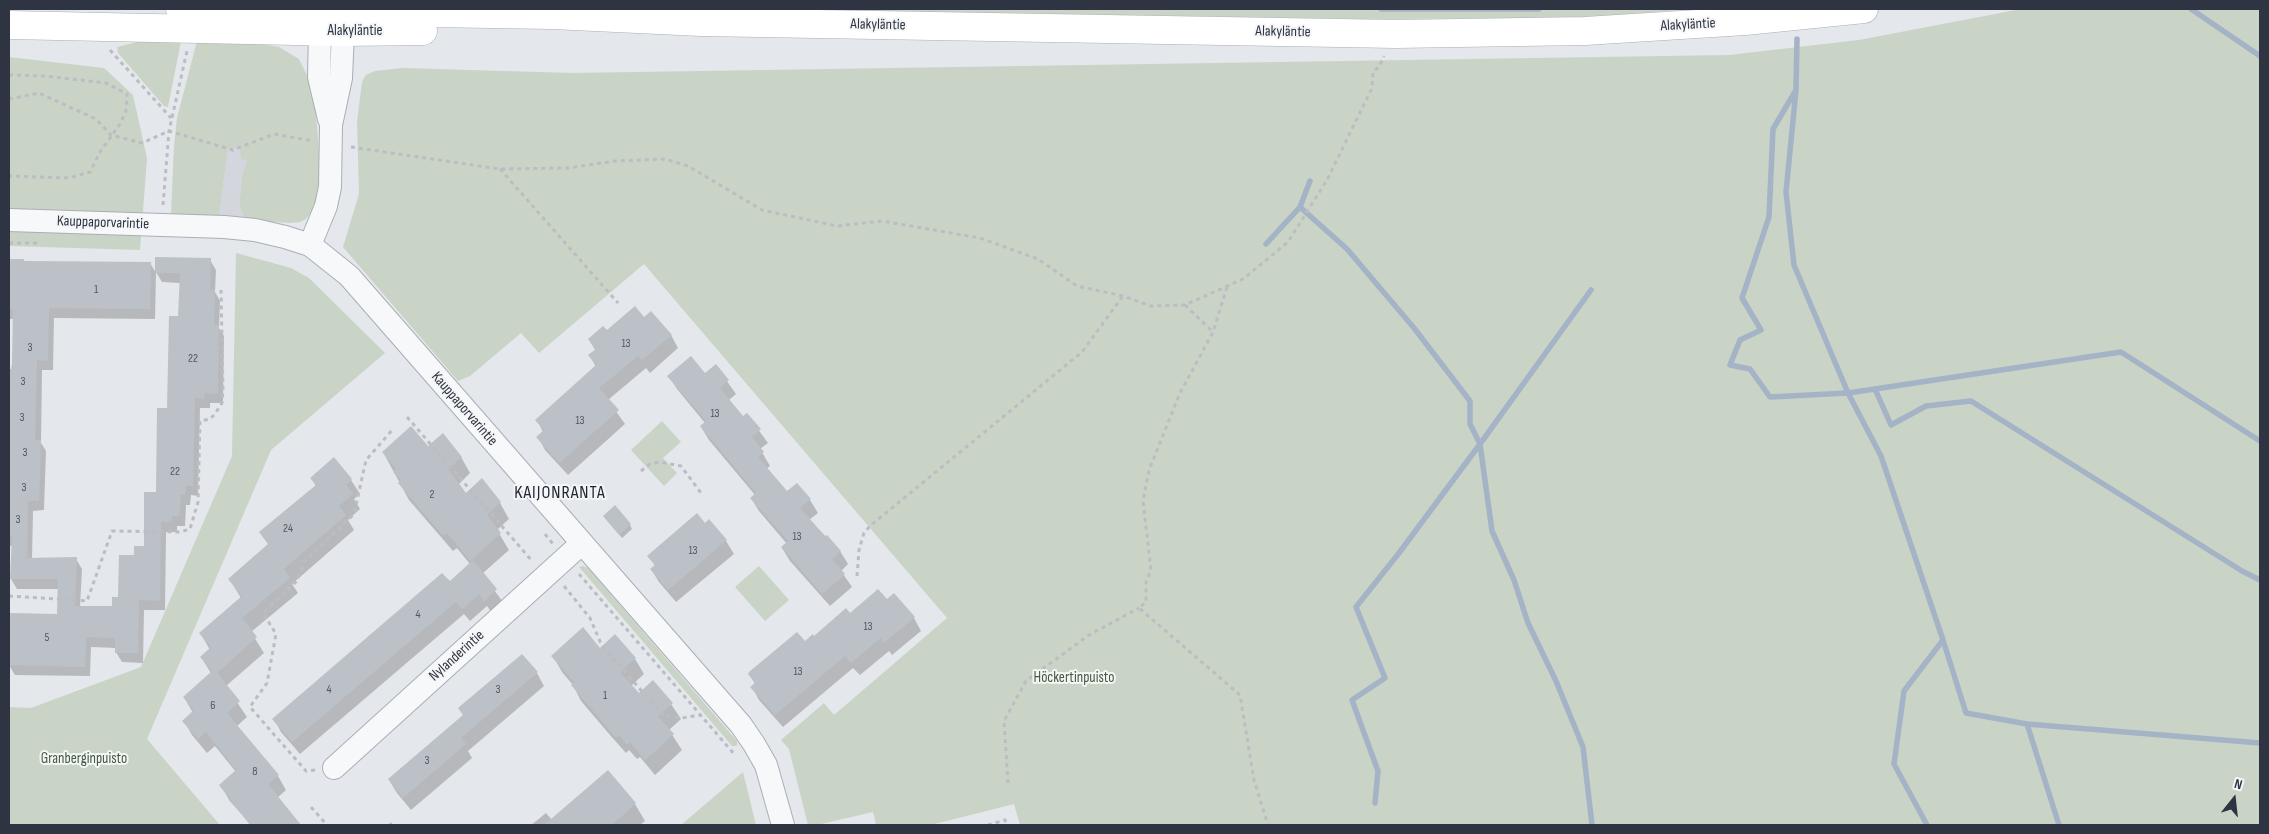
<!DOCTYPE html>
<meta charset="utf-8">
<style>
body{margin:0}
#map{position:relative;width:2269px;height:834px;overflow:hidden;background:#e4e7eb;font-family:"Sofia Sans Condensed",sans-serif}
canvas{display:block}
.frame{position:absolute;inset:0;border:10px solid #2e3441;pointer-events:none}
.north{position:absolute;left:2209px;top:774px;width:50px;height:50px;-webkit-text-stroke:4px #f4f6f8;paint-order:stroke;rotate:16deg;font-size:14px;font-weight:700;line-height:20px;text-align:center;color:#2e3441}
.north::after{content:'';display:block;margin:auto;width:18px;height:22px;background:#2e3441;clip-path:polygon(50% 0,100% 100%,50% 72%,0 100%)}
</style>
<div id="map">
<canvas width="2269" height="834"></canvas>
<div class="frame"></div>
<div class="north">N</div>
</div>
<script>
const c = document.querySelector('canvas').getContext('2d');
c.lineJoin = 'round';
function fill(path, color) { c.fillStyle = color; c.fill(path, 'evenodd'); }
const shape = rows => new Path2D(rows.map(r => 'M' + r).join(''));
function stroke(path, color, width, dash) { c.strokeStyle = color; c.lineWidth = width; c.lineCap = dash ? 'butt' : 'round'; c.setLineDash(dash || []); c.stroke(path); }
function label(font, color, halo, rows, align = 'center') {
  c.font = font + ' "Sofia Sans Condensed",sans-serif'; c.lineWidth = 4; c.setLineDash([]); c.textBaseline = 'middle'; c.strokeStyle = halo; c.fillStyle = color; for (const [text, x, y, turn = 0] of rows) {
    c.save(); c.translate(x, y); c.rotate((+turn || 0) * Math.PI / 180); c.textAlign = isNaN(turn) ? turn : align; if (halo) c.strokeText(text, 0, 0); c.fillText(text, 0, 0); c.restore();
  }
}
const built = shape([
 [228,147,240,148,247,160,242,176,239,206,245,218,219,217]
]);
const green = shape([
 [741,9,1692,9,1584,18,1362,19],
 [2021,9,2260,9,2260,825,1020,825,1014,804,931,825,876,825,873,812,817,825,808,825,789,749,781,740,824,703,834,715,947,618,644,264,539,353,521,333,470,376,458,381,343,247,359,194,357,122,362,82,366,75,375,71,402,68,572,73,1729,55,1859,40],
 [141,41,181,41,168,107,164,106,118,53,117,47],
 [197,41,257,43,279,47,299,59,314,90,320,164,317,196,313,210,306,219,300,222,291,223,254,221,245,218,239,206,242,176,247,160,241,159,240,148,228,148,219,217,174,216,171,214,174,146,177,118],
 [9,57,104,68,133,95,147,158,140,250,9,246],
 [236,253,291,268,309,278,385,353,271,450,147,739,220,825,9,825,9,707,31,708,141,667,232,456],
 [662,421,681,442,663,458,677,473,664,486,631,450],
 [583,566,588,568,737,741,737,746,732,746,579,567],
 [759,566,789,600,765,621,735,587],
 [743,772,756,825,681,825]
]);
const shadow = shape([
 [9,260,23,260,25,262,150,263,156,273,155,319,54,318,53,370,42,370,41,443,46,451,44,510,33,511,32,559,76,559,82,569,80,607,113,607,119,598,135,556,145,547,158,493,179,317,180,283,162,282,156,272,210,260,216,270,215,292,220,301,219,328,224,336,223,403,210,403,210,408,200,408,198,496,191,495,190,505,186,505,185,526,177,526,177,532,166,532,165,610,144,610,143,663,122,662,116,652,116,648,91,647,90,676,15,675,9,665,9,626,58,615,59,589,17,589,11,579,13,546,9,546,11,441,9,441,9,370,12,370,14,319,9,319],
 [644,319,671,335,678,348,650,373,646,368,608,400,625,424,568,475,545,450,538,437,543,432,537,420,596,367,590,356,596,351,589,340],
 [716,366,736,394,729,400,743,417,747,414,768,443,760,449,770,466,766,469,787,493,810,500,818,513,809,520,840,551,848,564,841,571,852,587,830,606,790,561,782,548,787,544,759,511,751,498,755,495,709,440,701,427,705,423,677,389,669,376,705,374],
 [428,448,461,457,470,473,458,485,466,495,500,503,509,519,497,530,509,550,482,574,503,602,492,613,487,606,470,621,464,614,300,754,281,732,274,719,449,583,470,564,457,548,453,551,409,500,383,452],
 [334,459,351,480,360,494,354,499,360,509,348,520,354,530,292,584,298,593,251,632,264,653,226,686,247,717,237,726,278,776,286,790,277,798,301,825,251,825,229,800,221,785,236,772,215,746,207,753,192,735,184,721,193,713,184,697,211,673,201,657,210,650,201,634,241,598,230,580,269,545,261,533,316,486,311,478],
 [607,520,630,525,632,529,622,538],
 [709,521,726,541,734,554,676,602,659,582,651,569,655,566,649,556],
 [886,601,914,618,921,631,892,655,889,651,860,675,853,668,783,727,759,700,752,687,755,684,749,673,814,638,850,615],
 [600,649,635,659,644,674,631,686,639,695,671,704,681,719,669,730,682,750,655,775,640,757,637,759,629,750,626,753,610,735,581,701,573,685,562,672,553,656],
 [537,673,544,686,468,751,472,758,411,810,397,793,389,780],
 [635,804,645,821,640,825,531,825,546,813,552,820]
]);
const stream = shape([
 [1381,9,1539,9],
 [2191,9,2260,56],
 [1797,39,1796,90,1786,192,1794,265,1848,393,1881,456,1943,640,1904,691,1894,764,1927,825],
 [1796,90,1773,129,1769,217,1742,298,1761,330,1740,340,1730,365,1750,369,1770,397,1848,393,2121,352,2260,441],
 [1300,207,1347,249,1414,328,1470,401,1470,424,1480,444,1492,531,1514,580,1528,623,1556,681,1583,747,1592,825],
 [1266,244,1300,207,1310,181],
 [1875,389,1891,425,1926,406,1971,401,2242,571,2260,580],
 [1943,640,1966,713,2027,724,2059,825],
 [2027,724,2260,743],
 [1375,803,1378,771,1352,700,1385,678,1356,607,1399,553,1480,444,1591,290]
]);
const building = shape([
 [155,257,211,258,210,290,215,290,214,325,219,325,218,394,205,393,204,399,195,398,193,486,186,486,185,495,181,495,179,516,172,516,171,522,161,522,160,601,139,600,138,653,115,653,115,638,86,637,85,667,9,665,9,613,57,614,58,579,10,579,12,536,9,536,9,369,11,369,12,364,13,309,9,309,9,259,24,259,24,261,151,262,150,309,49,308,48,361,37,360,35,440,41,440,39,501,28,501,27,558,77,557,75,606,112,606,112,597,118,597,119,555,134,555,134,546,144,546,144,492,156,492,157,408,167,408,169,316,178,316,180,273,155,273],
 [635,306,644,317,651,311,672,335,642,360,638,356,599,388,619,410,559,463,536,437,544,430,535,420,596,365,588,355,596,349,588,339,603,326,607,330],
 [691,356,705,373,716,364,729,380,720,388,743,416,747,413,761,429,752,437,764,452,758,457,787,491,797,483,811,499,800,508,825,536,827,535,841,551,832,559,845,574,822,594,781,547,788,541,750,498,756,493,700,426,706,421,667,376],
 [411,426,428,446,443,433,462,457,448,469,466,493,482,478,501,502,487,515,501,533,470,561,447,533,443,536,398,483,401,480,393,472,396,469,382,452],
 [334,457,352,479,346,485,353,494,339,506,346,515,284,569,290,578,242,618,257,637,217,673,240,701,227,713,279,775,268,784,301,825,250,825,219,785,236,770,206,732,198,739,182,721,194,710,183,697,212,671,200,657,211,647,199,633,242,596,228,579,268,544,259,532,316,485,310,478],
 [615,505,631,524,619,535,603,516],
 [697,513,705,523,709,519,727,540,668,590,650,569,655,565,647,556],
 [473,560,497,589,484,601,479,594,462,609,456,602,292,742,272,719,442,573,450,581],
 [878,589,887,599,894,593,915,617,884,643,881,638,851,663,845,656,775,715,750,687,755,683,748,674,749,672,797,632,805,641,813,634,814,636,846,608,850,613],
 [583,627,600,648,615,634,636,658,620,672,639,693,653,680,673,703,658,716,674,734,645,760,630,742,627,745,619,735,616,738,571,685,574,682,551,656],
 [522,654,538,672,461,738,466,744,403,798,388,779,463,715,458,708],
 [608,770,636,803,612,825,544,825]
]);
const path = shape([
 [110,50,171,118],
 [9,75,45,76,106,83,127,94,126,111,120,124,100,152,90,172,69,178,9,176],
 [9,99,39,93,96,119,111,135,142,143,169,131,233,150,274,134,313,141],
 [351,147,500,169,568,168,615,161,665,159,688,166,762,210,837,226,882,221,980,238,1038,259,1077,286,1123,296,1151,306,1185,305,1243,279,1288,242,1327,180,1372,88,1373,72,1379,67,1384,56],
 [500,169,618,303],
 [163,205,169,131,187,51],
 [9,243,41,243],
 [1227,287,1213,332,1180,393,1149,470,1143,501,1151,570,1146,582,1146,602,1139,608,1240,695,1254,780,1268,825],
 [1185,305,1213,332],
 [407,417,533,562],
 [641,471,650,464,659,462,681,466,701,493],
 [545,534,553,544],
 [579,574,735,755],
 [857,576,859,550,864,533,870,526,1082,352,1123,296],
 [564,586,590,618,602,646,664,716,682,718,700,715],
 [9,596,87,601,112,531,180,532,190,529,198,502,200,421,210,419,215,414,222,403,223,390,221,290],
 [315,770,306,771,250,707,267,683,276,634,263,613,297,581,304,562,354,514,366,460,394,428],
 [1008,783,1004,721,1026,681,1089,635,1139,608],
 [311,807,327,825],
 [390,823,391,825],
 [988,825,1005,820,1006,825]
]);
const minor = shape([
 [320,31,319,77,329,119],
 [9,220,224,227,255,230,285,237,310,245,324,256,349,276,741,725,754,744,766,765,783,825],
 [310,245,326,206,330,187,331,125,341,78,343,32],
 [334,768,581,544]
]);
const secondary = shape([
 [180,9,552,15,701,22,1396,34,1585,31,1745,21,1864,9],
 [9,25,343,32,423,31]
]);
const numberNames = [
 ["1",96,290],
 ["13",626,344],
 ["3",30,348],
 ["22",193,359],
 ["3",23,382],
 ["13",715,414],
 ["3",22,418],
 ["13",580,421],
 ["3",25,453],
 ["22",175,472],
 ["3",24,488],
 ["2",432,495],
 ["3",18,520],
 ["24",288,529],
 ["13",797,537],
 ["13",693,551],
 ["4",418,615],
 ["13",868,627],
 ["5",47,638],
 ["13",798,672],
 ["4",329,690],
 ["3",498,690],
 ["1",605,696],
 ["6",213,706],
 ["3",427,761],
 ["8",255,772]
];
const streetNames = [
 ["Alakyläntie",878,25,1],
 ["Alakyläntie",1688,25,-3],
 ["Alakyläntie",355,31],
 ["Alakyläntie",1283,32,1],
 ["Kauppaporvarintie",103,223,2],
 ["Kauppaporvarintie",464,409,49],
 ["Nylanderintie",457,656,-42]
];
const parkNames = [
 ["Höckertinpuisto",1074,678],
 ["Granberginpuisto",84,759]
];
const quarterNames = [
 ["KAIJONRANTA",560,493]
];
fill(built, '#d3d6dc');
fill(green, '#c9d4c6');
fill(shadow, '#0003');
stroke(stream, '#a4b3c6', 5.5);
fill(building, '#bcc0c7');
stroke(minor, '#aaaeb5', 24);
stroke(secondary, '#aaaeb5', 29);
stroke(path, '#bbbdc2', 3, [4, 4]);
stroke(minor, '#f7f8f9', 22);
stroke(secondary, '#fff', 28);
label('12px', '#525762', null, numberNames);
label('15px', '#2e3441', '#f4f6f8', streetNames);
label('15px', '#415c3c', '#f4f6f8', parkNames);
c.letterSpacing = '1px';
label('18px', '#202532', '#f4f6f8', quarterNames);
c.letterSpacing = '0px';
</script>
